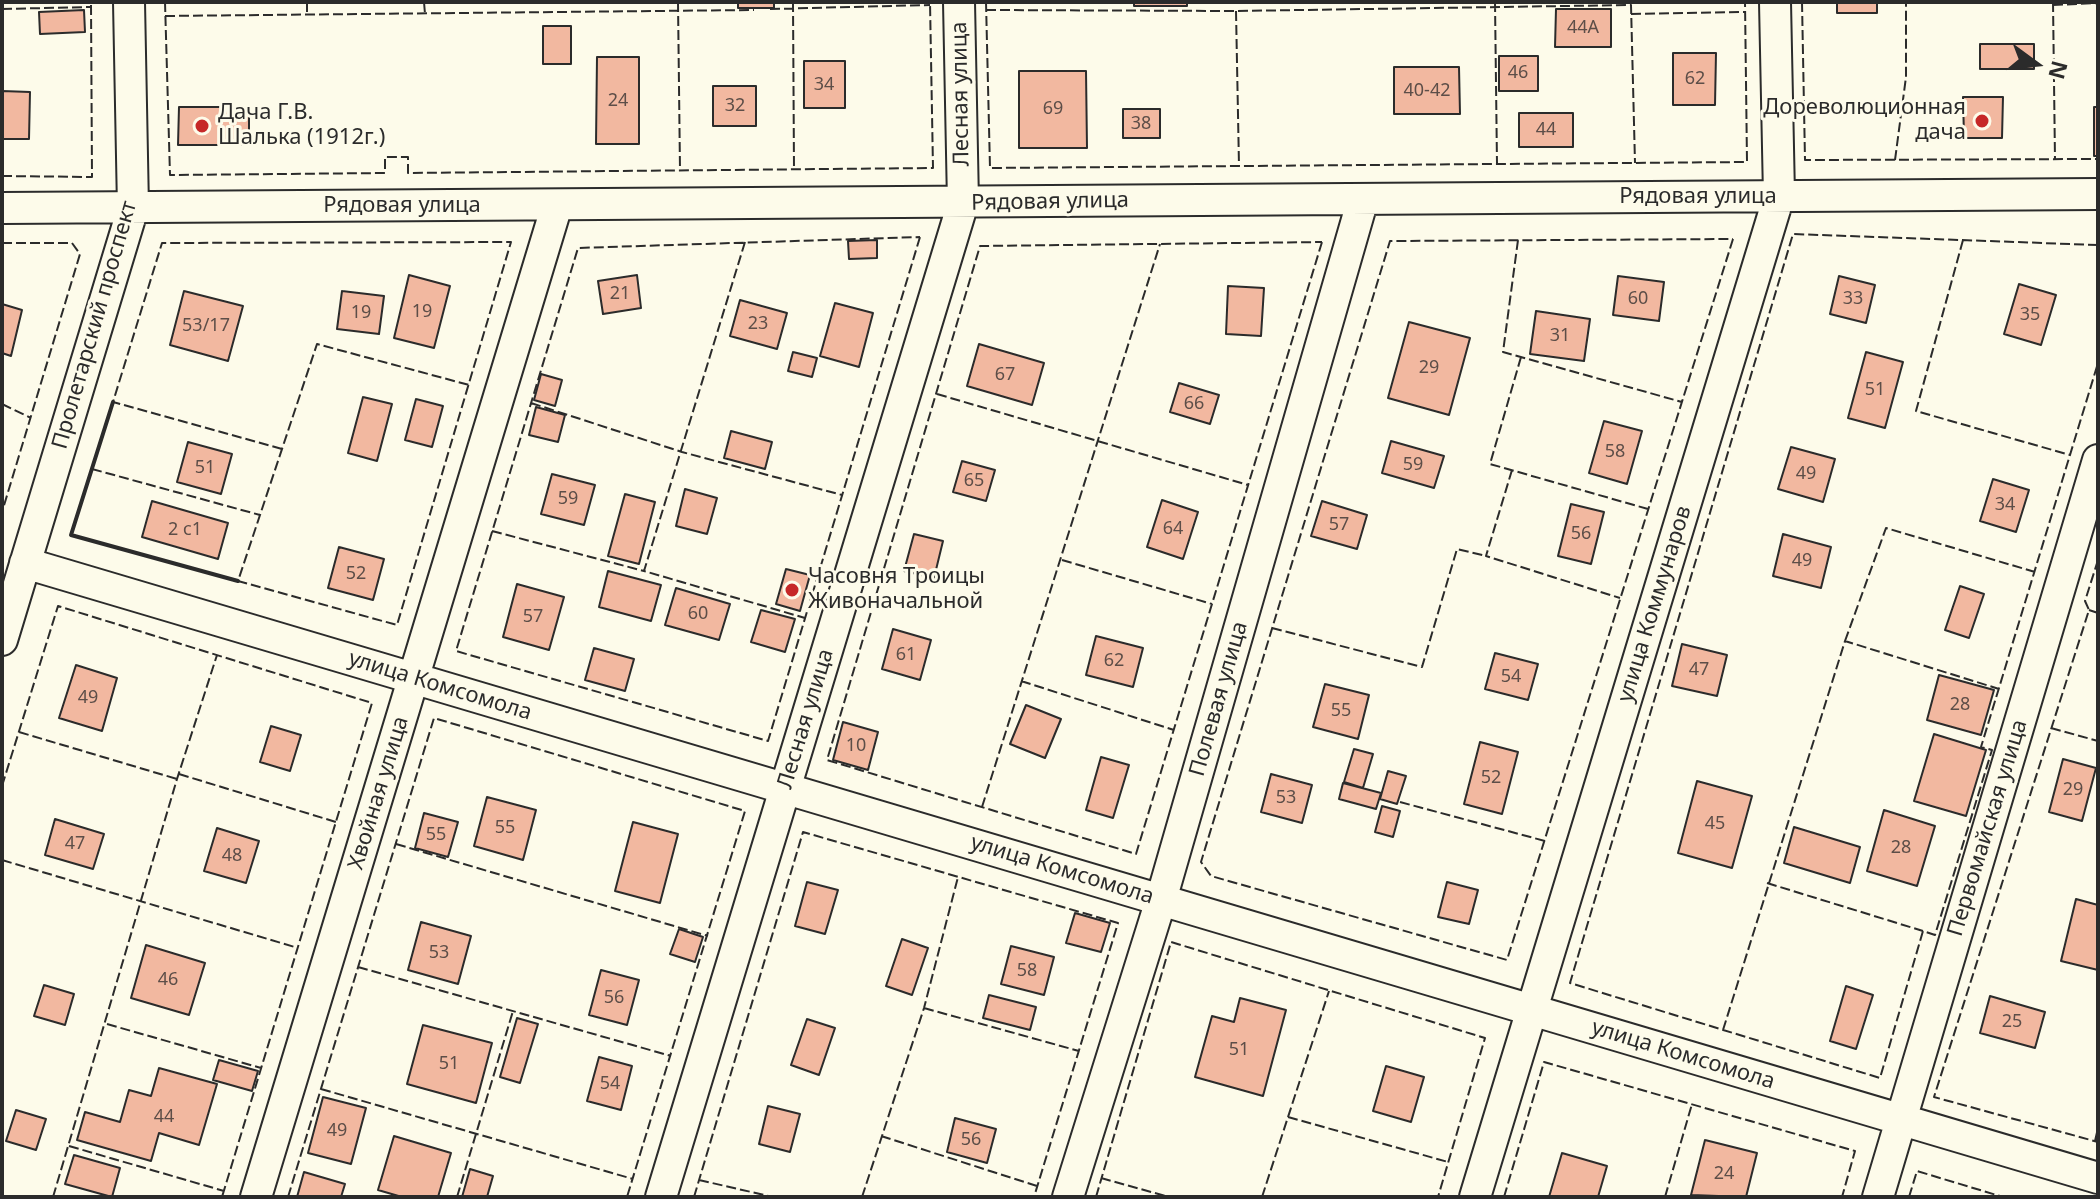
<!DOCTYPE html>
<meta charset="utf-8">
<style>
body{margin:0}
#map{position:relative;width:2100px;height:1199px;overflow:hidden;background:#fdfbea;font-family:"Noto Sans",sans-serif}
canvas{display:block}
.frame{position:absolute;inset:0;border:4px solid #2b2b2b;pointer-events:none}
.north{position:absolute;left:1996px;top:24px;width:80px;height:80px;-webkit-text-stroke:6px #fdfbea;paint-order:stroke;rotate:105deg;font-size:22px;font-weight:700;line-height:32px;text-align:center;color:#2b2b2b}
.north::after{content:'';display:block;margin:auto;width:28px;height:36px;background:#2b2b2b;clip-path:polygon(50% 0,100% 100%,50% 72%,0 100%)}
</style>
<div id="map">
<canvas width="2100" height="1199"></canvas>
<div class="frame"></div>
<div class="north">N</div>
</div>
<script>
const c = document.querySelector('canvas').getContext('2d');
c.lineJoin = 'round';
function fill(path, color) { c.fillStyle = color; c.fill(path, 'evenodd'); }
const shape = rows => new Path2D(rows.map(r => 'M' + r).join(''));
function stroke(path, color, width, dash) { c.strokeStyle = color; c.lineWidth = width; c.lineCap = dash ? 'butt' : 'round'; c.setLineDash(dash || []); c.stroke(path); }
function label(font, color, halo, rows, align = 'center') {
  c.font = font + ' "Noto Sans",sans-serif'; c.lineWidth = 6; c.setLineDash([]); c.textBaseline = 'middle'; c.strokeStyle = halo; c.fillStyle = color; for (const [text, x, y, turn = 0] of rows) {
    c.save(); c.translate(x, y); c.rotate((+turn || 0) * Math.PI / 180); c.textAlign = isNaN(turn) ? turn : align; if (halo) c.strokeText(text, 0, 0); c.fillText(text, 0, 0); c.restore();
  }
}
const building = shape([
 [738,2,774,2,774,8,738,8,738,2],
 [1134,2,1187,2,1187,6,1134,6,1134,2],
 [1837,2,1877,2,1877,13,1837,13,1837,2],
 [1556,9,1611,9,1611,47,1555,47,1556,9],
 [84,10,85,32,40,34,39,12,84,10],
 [543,26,571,26,571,64,543,64,543,26],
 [1980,44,2034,44,2034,69,1980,69,1980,44],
 [1673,53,1716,53,1715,105,1673,105,1673,53],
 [1499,56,1538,56,1538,91,1499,91,1499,56],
 [597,57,639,57,639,144,596,144,597,57],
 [804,61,845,61,845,108,804,108,804,61],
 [1394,67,1459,67,1460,114,1394,114,1394,67],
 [1019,71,1086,71,1087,148,1019,148,1019,71],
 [713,86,756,86,756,126,713,126,713,86],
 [2,91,30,92,29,139,2,139,2,91],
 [1963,97,2003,97,2002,138,1964,138,1963,97],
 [179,107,249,107,249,145,178,145,179,107],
 [2094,107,2098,107,2098,156,2094,156,2094,107],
 [1123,109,1160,109,1160,138,1123,138,1123,109],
 [1519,113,1573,113,1573,147,1519,147,1519,113],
 [877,240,877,258,849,259,848,241,877,240],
 [409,275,450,286,434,348,394,338,409,275],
 [637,275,641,308,603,314,598,281,637,275],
 [1618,276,1664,282,1659,321,1613,315,1618,276],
 [1839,276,1875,285,1866,323,1830,314,1839,276],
 [2019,284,2056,295,2041,345,2004,334,2019,284],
 [1228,286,1264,288,1261,336,1226,334,1228,286],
 [184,291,243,306,228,361,170,345,184,291],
 [342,291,384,296,379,334,337,329,342,291],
 [740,300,787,313,777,349,730,336,740,300],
 [835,303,873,313,859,367,820,356,835,303],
 [2,304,22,310,11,356,2,353,2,304],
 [1536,311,1590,319,1584,361,1530,354,1536,311],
 [1409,322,1470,338,1449,415,1388,398,1409,322],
 [979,344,1044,363,1032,405,967,386,979,344],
 [793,352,817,358,812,377,788,371,793,352],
 [1866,352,1903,362,1885,428,1848,418,1866,352],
 [541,374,562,380,555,406,534,400,541,374],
 [1179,383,1219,395,1210,424,1170,412,1179,383],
 [363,397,392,404,377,461,348,453,363,397],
 [416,399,443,406,432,447,405,440,416,399],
 [536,407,565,415,558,442,529,435,536,407],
 [1604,421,1642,431,1627,484,1589,473,1604,421],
 [731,431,772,442,765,469,724,458,731,431],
 [1391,441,1444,456,1434,488,1382,473,1391,441],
 [188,442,232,454,221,494,177,482,188,442],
 [1791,447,1835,459,1823,502,1778,489,1791,447],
 [962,461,995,470,986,501,953,492,962,461],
 [552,474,595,485,584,525,541,514,552,474],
 [1993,479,2029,490,2016,532,1980,521,1993,479],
 [685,489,717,498,707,534,676,526,685,489],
 [625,494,655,502,639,564,608,556,625,494],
 [1162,500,1198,512,1183,559,1147,547,1162,500],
 [152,501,228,523,218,559,142,537,152,501],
 [1322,501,1367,515,1357,549,1311,536,1322,501],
 [1571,504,1604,512,1591,564,1558,556,1571,504],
 [914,534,943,541,934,578,904,571,914,534],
 [1783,534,1831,547,1821,588,1773,576,1783,534],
 [339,547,384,559,373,600,328,588,339,547],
 [786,569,810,575,800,611,776,604,786,569],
 [608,571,661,585,651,621,599,607,608,571],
 [517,584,564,597,549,650,503,637,517,584],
 [1960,586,1984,594,1969,638,1945,630,1960,586],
 [676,588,730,604,719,640,665,625,676,588],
 [761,610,795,619,785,652,751,642,761,610],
 [893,629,931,640,920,680,882,669,893,629],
 [1096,636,1143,648,1133,687,1086,675,1096,636],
 [1682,644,1727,655,1717,696,1672,686,1682,644],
 [594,648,634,659,625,691,585,680,594,648],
 [1495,653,1538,664,1528,700,1485,689,1495,653],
 [76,665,117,678,102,731,59,718,76,665],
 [1939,675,1994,690,1981,735,1927,720,1939,675],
 [1325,684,1369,695,1358,739,1313,727,1325,684],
 [1026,705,1061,719,1045,758,1010,744,1026,705],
 [843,722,878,732,868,770,833,760,843,722],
 [271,726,301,735,290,771,260,762,271,726],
 [1934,734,1986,750,1966,816,1914,801,1934,734],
 [1480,742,1518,752,1502,814,1464,804,1480,742],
 [1354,749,1373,754,1363,788,1344,782,1354,749],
 [1101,757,1129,765,1113,818,1086,810,1101,757],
 [2063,759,2096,768,2082,821,2049,812,2063,759],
 [1388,771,1406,776,1397,804,1380,799,1388,771],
 [1271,774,1312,785,1302,823,1261,812,1271,774],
 [1697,781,1752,796,1732,868,1678,853,1697,781],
 [1343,783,1381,793,1376,809,1339,799,1343,783],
 [487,797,536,810,523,860,474,846,487,797],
 [1382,806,1400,811,1393,837,1375,832,1382,806],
 [1884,810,1935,826,1917,886,1867,871,1884,810],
 [424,813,458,822,448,857,415,848,424,813],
 [55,819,104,834,93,869,45,855,55,819],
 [633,822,678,834,660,903,615,891,633,822],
 [1794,827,1860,847,1850,883,1784,863,1794,827],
 [217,828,259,841,246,883,204,871,217,828],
 [807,882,838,890,825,934,795,926,807,882],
 [1447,882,1478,890,1469,924,1438,917,1447,882],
 [2076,899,2098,905,2098,970,2061,961,2076,899],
 [1075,913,1110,923,1101,952,1066,943,1075,913],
 [421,922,471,936,458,984,408,970,421,922],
 [679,929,703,937,695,962,670,954,679,929],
 [902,939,928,948,912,995,886,986,902,939],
 [146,945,205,963,189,1015,131,998,146,945],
 [1011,946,1054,957,1044,995,1001,984,1011,946],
 [601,970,639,980,627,1025,589,1015,601,970],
 [44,985,74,994,65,1025,34,1016,44,985],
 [1846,986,1873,995,1856,1049,1830,1041,1846,986],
 [989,995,1036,1007,1030,1030,983,1018,989,995],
 [1990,996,2045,1012,2035,1048,1980,1033,1990,996],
 [1240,998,1286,1010,1263,1096,1195,1077,1212,1016,1234,1022,1240,998],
 [517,1018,538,1024,520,1083,500,1077,517,1018],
 [807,1019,835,1028,819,1075,791,1065,807,1019],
 [423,1025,492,1043,476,1103,407,1084,423,1025],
 [599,1057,632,1066,621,1110,587,1101,599,1057],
 [219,1060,258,1071,252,1091,213,1080,219,1060],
 [1386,1066,1424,1077,1411,1122,1373,1111,1386,1066],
 [159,1068,217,1084,199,1145,159,1133,151,1161,77,1140,85,1112,120,1122,129,1090,151,1096,159,1068],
 [323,1097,366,1108,351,1164,308,1153,323,1097],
 [768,1106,800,1114,790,1152,759,1144,768,1106],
 [16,1110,46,1119,36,1150,6,1141,16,1110],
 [955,1118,996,1129,987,1163,947,1152,955,1118],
 [394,1136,451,1153,438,1197,402,1197,378,1190,394,1136],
 [1705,1140,1757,1153,1746,1197,1691,1195,1705,1140],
 [1562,1153,1607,1166,1598,1197,1549,1197,1562,1153],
 [74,1155,120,1168,112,1197,65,1184,74,1155],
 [470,1169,493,1176,487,1197,462,1197,470,1169],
 [304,1172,345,1184,341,1197,297,1197,304,1172]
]);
const minor = shape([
 [2,208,2098,194],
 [25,563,2098,1178],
 [2,640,133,208,129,2],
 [256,1197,557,205],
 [661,1197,963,203,959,2],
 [1068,1197,1161,900,1363,199],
 [1475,1197,1779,196,1775,2],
 [1878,1197,2098,460]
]);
const fence = shape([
 [165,2,170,175,385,173,385,157,408,157,408,173,933,168,930,2],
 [307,2,307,14],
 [424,2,425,14],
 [678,2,680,170],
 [793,2,794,169],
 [986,2,990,168,1747,162,1745,2],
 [1495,2,1497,164],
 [1802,2,1805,160,2098,159],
 [2053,2,2055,160],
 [2053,5,2098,3],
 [2,9,91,7],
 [770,9,930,5],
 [986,10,1236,11,1631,5,1635,163],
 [1236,11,1239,166],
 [1631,14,1745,12],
 [165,16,754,10],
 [1895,160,1906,77,1906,2],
 [2,176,92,177,91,2],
 [920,237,768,741,456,651,578,248,920,237],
 [1733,239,1507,960,1211,876,1201,862,1390,241,1733,239],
 [1518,240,1503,352,1682,402],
 [1963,240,1916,411,2070,455],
 [745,242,644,571,805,618],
 [1322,242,1136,854,827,760,980,246,1322,242],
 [2,243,72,243,80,254,2,512],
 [2098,245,1793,234,1570,983,1880,1078,1923,931,1935,935,1992,750,1981,747,2098,363],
 [1521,357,1490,464,1648,509],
 [937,394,1248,485],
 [531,403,682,452,842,495],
 [2,404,31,418],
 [282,449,113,402,162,243,511,242,397,625,238,581,317,344,469,385],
 [92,469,260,515],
 [1512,470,1486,556,1620,598],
 [492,531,644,571],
 [1062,560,1212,604],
 [2098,560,2085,601,2089,610,1934,1097,2098,1142],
 [2089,610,2098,613],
 [1272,628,1422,667,1457,549,1486,556],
 [1845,641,1886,528,2035,572],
 [1021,681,1174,730],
 [2051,728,2098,741],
 [19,732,177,779],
 [179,774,336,822],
 [2,786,58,606,372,703,222,1197],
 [1400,802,1545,841],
 [982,807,1160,244],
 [396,844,708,936],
 [2,860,298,948],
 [1767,883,1923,931],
 [358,967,671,1056],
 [924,1008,1079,1051],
 [107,1024,261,1068],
 [1723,1030,1845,641,1999,689],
 [321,1089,633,1179],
 [1288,1117,1448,1162],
 [881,1136,1037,1186],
 [2095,1141,2098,1128],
 [69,1146,224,1191],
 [1101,1178,1169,1197],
 [699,1180,773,1197],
 [53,1197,177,779,217,655],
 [288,1197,434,718,745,811,627,1197],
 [457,1197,513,1011],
 [694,1197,803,832,1118,923,1034,1197],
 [862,1197,924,1008,958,877],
 [1096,1197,1171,942,1485,1038,1438,1197],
 [1262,1197,1329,991],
 [1504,1197,1544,1062,1855,1151,1842,1197],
 [1665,1197,1692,1104],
 [1909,1197,1917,1171,2003,1197]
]);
const wall = shape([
 [113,402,71,535,238,581]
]);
const markers = [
 [1982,121,8,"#c62828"],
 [202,126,8,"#c62828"],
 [792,590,8,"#c62828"]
];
const numberNames = [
 ["44А",1583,28],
 ["46",1518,73],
 ["62",1695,79],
 ["34",824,85],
 ["40-42",1427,91],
 ["24",618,101],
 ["32",735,106],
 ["69",1053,109],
 ["38",1141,124],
 ["44",1546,130],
 ["21",620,294],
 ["60",1638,299],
 ["33",1853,299],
 ["19",422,312],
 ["19",361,313],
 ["35",2030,315],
 ["23",758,324],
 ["53/17",206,326],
 ["31",1560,336],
 ["29",1429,368],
 ["67",1005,375],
 ["51",1875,390],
 ["66",1194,404],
 ["58",1615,452],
 ["59",1413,465],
 ["51",205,468],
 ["49",1806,474],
 ["65",974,481],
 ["59",568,499],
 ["34",2005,505],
 ["57",1339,525],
 ["64",1173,529],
 ["2 с1",185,530],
 ["56",1581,534],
 ["49",1802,561],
 ["52",356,574],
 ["60",698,614],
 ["57",533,617],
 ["61",906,655],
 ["62",1114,661],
 ["47",1699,670],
 ["54",1511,677],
 ["49",88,698],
 ["28",1960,705],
 ["55",1341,711],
 ["10",856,746],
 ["52",1491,778],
 ["29",2073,790],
 ["53",1286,798],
 ["45",1715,824],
 ["55",505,828],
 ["55",436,835],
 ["47",75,844],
 ["28",1901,848],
 ["48",232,856],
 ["53",439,953],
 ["58",1027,971],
 ["46",168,980],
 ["56",614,998],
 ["25",2012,1022],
 ["51",1239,1050],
 ["51",449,1064],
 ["54",610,1084],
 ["44",164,1117],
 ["49",337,1131],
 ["56",971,1140],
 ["24",1724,1174]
];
const streetNames = [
 ["Лесная улица",961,94,-91],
 ["Рядовая улица",1698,197],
 ["Рядовая улица",1050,202,-1],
 ["Рядовая улица",402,206],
 ["Пролетарский проспект",95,325,-74],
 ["улица Коммунаров",1655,604,-73],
 ["улица Комсомола",440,686,17],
 ["Полевая улица",1219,699,-74],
 ["Лесная улица",806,719,-73],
 ["Хвойная улица",379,793,-73],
 ["Первомайская улица",1988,828,-73],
 ["улица Комсомола",1062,870,17],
 ["улица Комсомола",1683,1055,17]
];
const poiNames = [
 ["Дореволюционная",1966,108,"right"],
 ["дача",1966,133,"right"],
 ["Дача Г.В.",218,113],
 ["Шалька (1912г.)",218,138],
 ["Часовня Троицы",808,577],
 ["Живоначальной",808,602]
];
fill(building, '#f2b8a0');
stroke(building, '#2b2b2b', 2);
stroke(minor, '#2b2b2b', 34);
stroke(minor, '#fdfbea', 30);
stroke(fence, '#2b2b2b', 2, [10, 4]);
stroke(wall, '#2b2b2b', 4);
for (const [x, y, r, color] of markers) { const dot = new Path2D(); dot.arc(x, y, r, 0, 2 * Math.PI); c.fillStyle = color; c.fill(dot); stroke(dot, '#fdfbea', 3); }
label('18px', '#5d4e48', null, numberNames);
label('22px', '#2b2b2b', '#fdfbea', streetNames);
label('22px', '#2b2b2b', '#fdfbea', poiNames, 'left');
</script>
